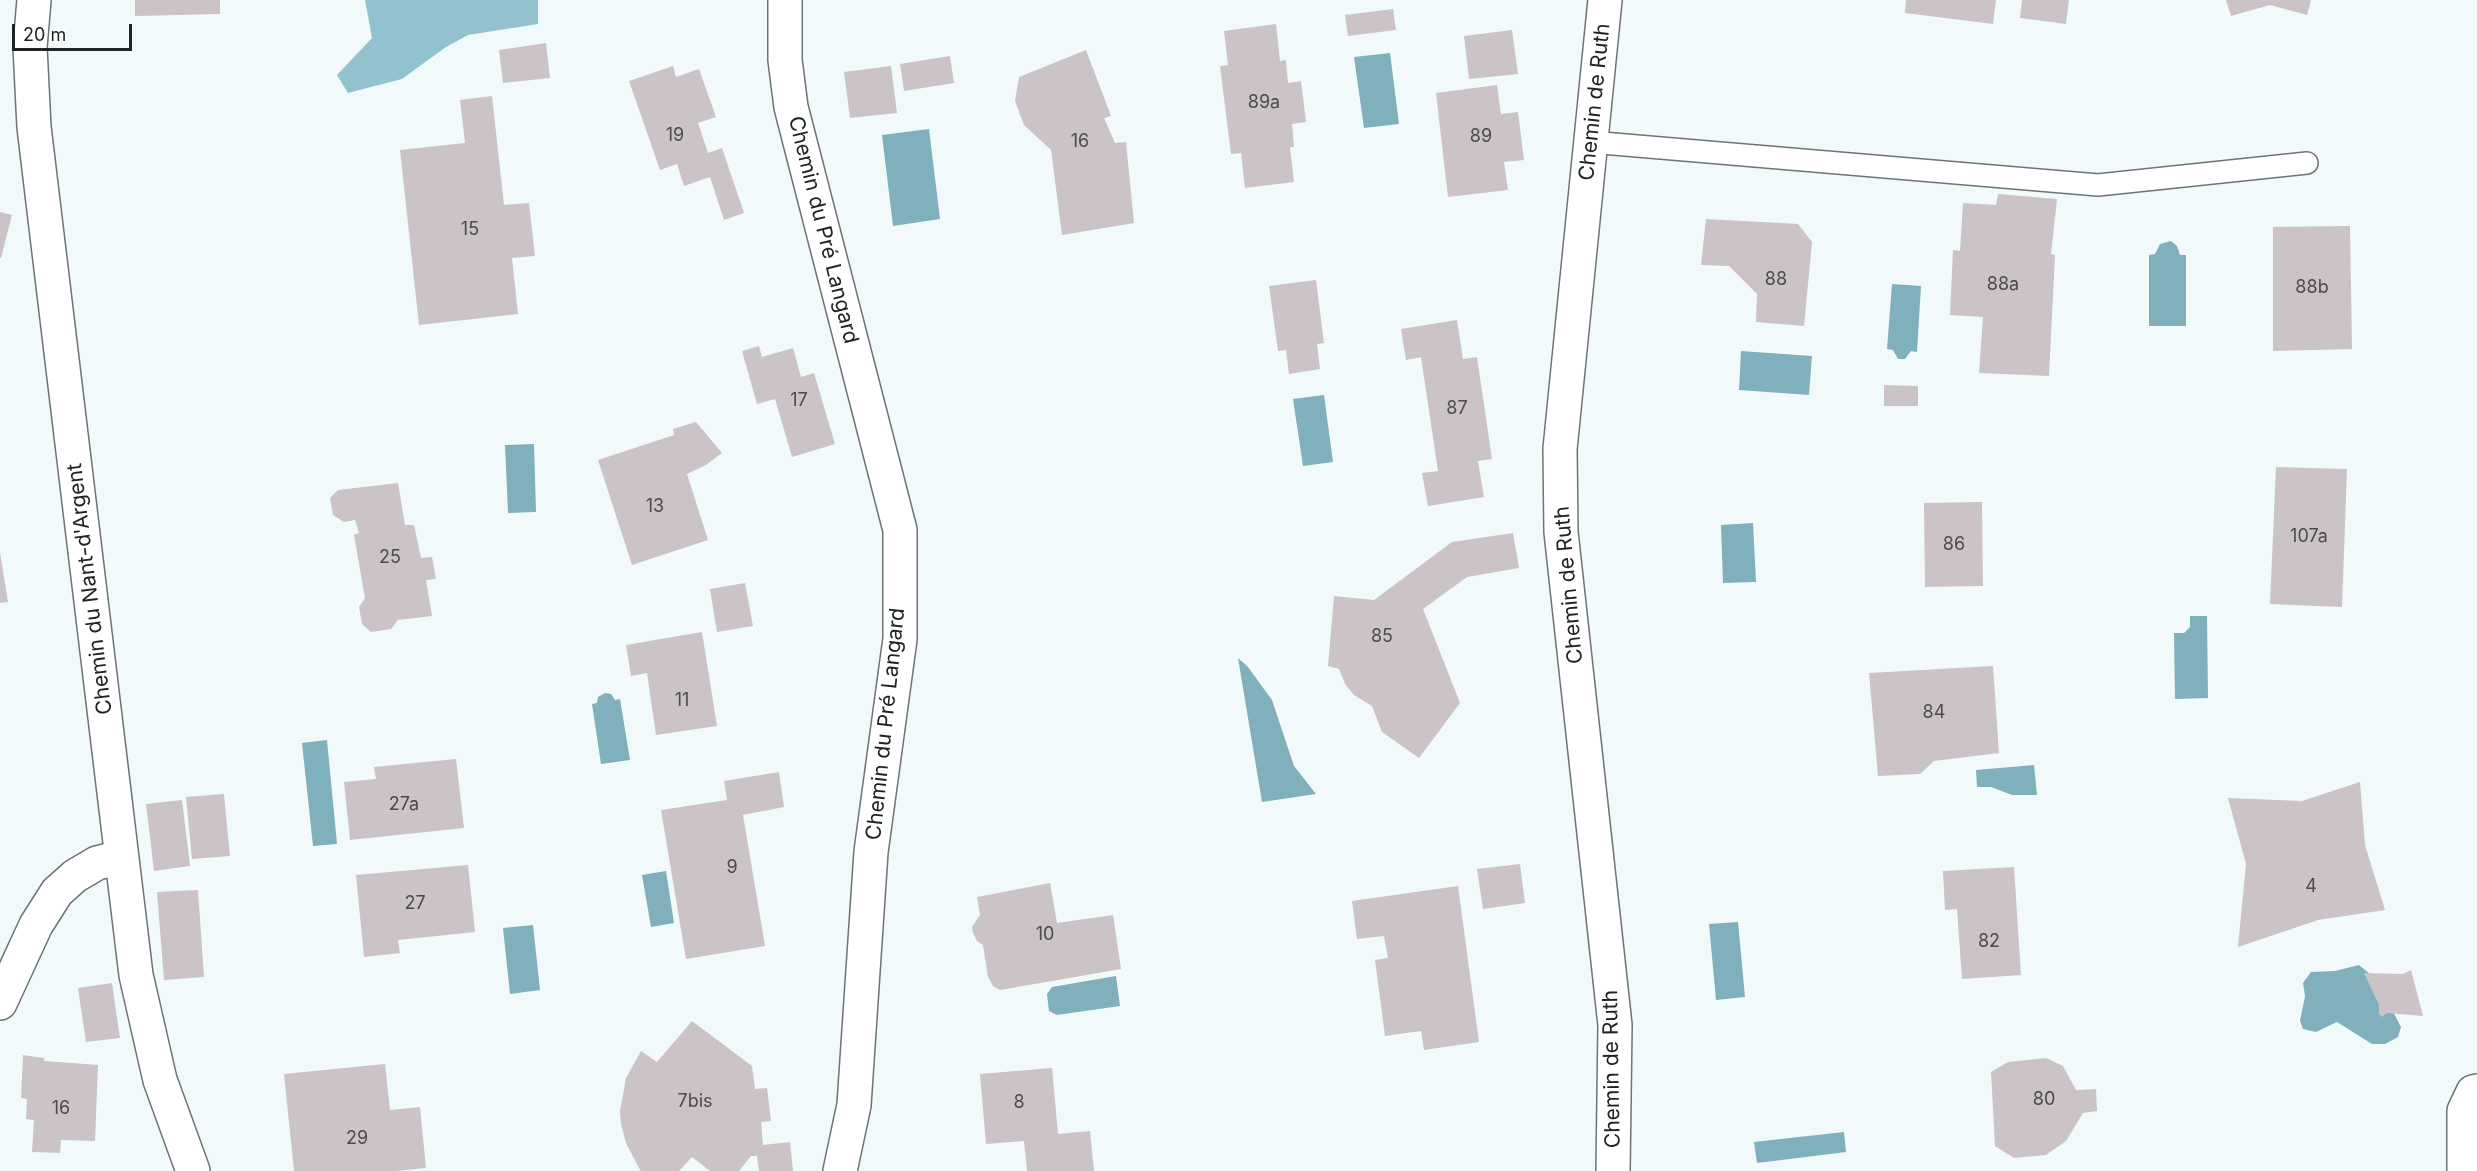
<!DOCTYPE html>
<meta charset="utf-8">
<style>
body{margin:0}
#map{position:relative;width:2477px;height:1171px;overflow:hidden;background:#f1f9fb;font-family:Inter,sans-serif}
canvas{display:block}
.scale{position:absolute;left:12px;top:24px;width:120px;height:27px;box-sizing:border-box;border:3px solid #202324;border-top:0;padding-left:8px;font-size:18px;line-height:21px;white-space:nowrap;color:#202324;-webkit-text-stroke:4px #fff;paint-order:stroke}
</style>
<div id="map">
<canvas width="2477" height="1171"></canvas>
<div class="scale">20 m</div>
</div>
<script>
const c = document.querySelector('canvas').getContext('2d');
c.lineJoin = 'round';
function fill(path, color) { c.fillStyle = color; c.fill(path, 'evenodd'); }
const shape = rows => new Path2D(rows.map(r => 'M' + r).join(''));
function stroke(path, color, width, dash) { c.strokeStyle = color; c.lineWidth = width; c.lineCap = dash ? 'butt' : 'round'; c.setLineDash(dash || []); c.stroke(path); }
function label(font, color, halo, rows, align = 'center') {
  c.font = font + ' Inter,sans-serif'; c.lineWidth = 5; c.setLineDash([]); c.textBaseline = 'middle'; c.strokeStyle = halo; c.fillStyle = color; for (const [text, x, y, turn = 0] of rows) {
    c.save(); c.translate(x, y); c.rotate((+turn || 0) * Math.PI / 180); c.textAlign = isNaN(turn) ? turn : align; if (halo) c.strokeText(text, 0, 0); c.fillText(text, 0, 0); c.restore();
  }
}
const forest = shape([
 [365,0,538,0,538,24,468,35,446,47,402,79,348,93,337,75,372,38]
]);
const water = shape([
 [1390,53,1399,124,1364,128,1354,57],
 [929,129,940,219,893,226,882,135],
 [2171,241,2177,246,2180,255,2186,255,2186,326,2149,326,2149,255,2155,254,2160,244],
 [1892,284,1921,286,1917,352,1911,351,1905,359,1898,359,1893,350,1887,349],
 [1741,351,1812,356,1809,395,1739,390],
 [1324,395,1333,462,1303,466,1293,399],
 [534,444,536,512,508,513,505,445],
 [1753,523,1756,582,1723,583,1721,525],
 [2190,616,2207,616,2208,698,2175,699,2174,633,2184,633,2190,627],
 [1238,658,1248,667,1272,700,1294,766,1316,794,1262,802],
 [605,693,611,694,615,700,620,699,630,760,601,764,592,704,597,703,598,697],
 [327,740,337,844,313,846,302,743],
 [2034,765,2037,795,2012,795,1991,787,1977,787,1976,770],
 [666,871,674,923,651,927,642,875],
 [1738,922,1745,997,1716,1000,1709,924],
 [533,925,540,990,510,994,503,928],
 [2359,965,2376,979,2401,1027,2398,1037,2385,1044,2372,1044,2337,1022,2316,1032,2303,1029,2300,1021,2305,996,2303,983,2311,972,2335,971],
 [1116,976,1120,1006,1057,1015,1049,1011,1047,994,1052,987],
 [1844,1132,1846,1152,1757,1163,1754,1142]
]);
const building = shape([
 [135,0,220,0,220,14,135,16],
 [1906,0,1996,0,1993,24,1905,13],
 [2022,0,2069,0,2066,24,2020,18],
 [2226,0,2311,0,2307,15,2270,5,2231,16],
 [1393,9,1396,30,1348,36,1345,15],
 [1276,24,1280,61,1286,60,1288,83,1301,81,1306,122,1292,124,1294,147,1290,147,1294,182,1245,188,1241,153,1231,154,1220,66,1228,65,1224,31],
 [1512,30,1518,74,1469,79,1464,36],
 [546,43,550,78,503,83,499,50],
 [1086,50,1111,116,1104,118,1115,143,1126,142,1134,223,1062,235,1051,150,1024,125,1015,101,1019,77],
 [950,56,954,83,904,91,900,64],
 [673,66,676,77,699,69,716,117,698,123,708,153,722,148,744,213,724,220,710,177,684,186,677,164,660,170,629,81],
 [891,66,897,113,850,118,844,72],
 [1497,85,1501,114,1518,112,1524,160,1504,162,1508,190,1448,197,1436,93],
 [492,96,504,205,529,203,535,256,512,258,518,314,419,325,400,150,465,143,460,100],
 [1998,194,2057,199,2051,254,2055,255,2049,376,1979,373,1983,317,1950,315,1953,250,1960,251,1963,203,1996,205],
 [0,212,12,215,1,258,0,258],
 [1706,219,1798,224,1812,242,1804,326,1756,322,1757,294,1729,266,1701,265],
 [2350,226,2352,349,2273,351,2273,227],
 [1316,280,1324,343,1317,344,1320,369,1289,374,1286,350,1278,351,1269,286],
 [1457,320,1463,359,1477,357,1492,459,1478,461,1484,497,1428,506,1422,473,1438,471,1421,357,1406,360,1401,329],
 [759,346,762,357,793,348,801,377,814,373,835,444,792,457,775,399,757,404,742,351],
 [1884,385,1918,386,1918,406,1884,406],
 [696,422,722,453,706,465,687,474,708,540,632,565,598,460,674,435,673,429],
 [2276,467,2347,469,2342,607,2270,604],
 [398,483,405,525,414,525,421,558,432,557,436,579,426,580,432,616,398,620,391,629,371,632,362,624,359,607,365,598,354,535,359,533,355,520,344,522,333,515,330,498,338,490],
 [1982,502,1983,586,1925,587,1924,503],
 [1513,533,1519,568,1467,577,1423,609,1460,703,1419,758,1382,732,1372,706,1354,695,1345,684,1339,669,1328,666,1334,596,1374,600,1452,542],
 [0,552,8,602,0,603],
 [745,583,753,626,717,632,710,589],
 [702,632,717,726,656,735,647,673,631,676,626,645],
 [1993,666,1999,753,1934,761,1920,774,1878,776,1869,673],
 [456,759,464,828,350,840,344,782,376,779,374,767],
 [779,772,784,807,743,815,765,946,686,959,661,810,727,800,724,781],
 [2360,782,2365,845,2385,910,2318,920,2238,947,2246,864,2228,798,2302,801],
 [224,794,230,856,192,859,186,797],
 [182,800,190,866,154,871,146,804],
 [1520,864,1525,903,1483,909,1477,869],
 [468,865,475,932,398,940,400,953,364,957,356,875],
 [2014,867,2021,975,1962,979,1957,909,1945,910,1943,871],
 [1050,883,1057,923,1113,915,1121,969,1000,990,993,986,988,977,983,945,977,941,973,933,972,927,980,915,977,897],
 [1458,886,1479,1042,1424,1050,1421,1031,1385,1036,1375,960,1388,958,1384,936,1357,939,1352,901],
 [198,890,204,977,164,980,157,892],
 [2411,970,2423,1016,2387,1013,2382,1017,2379,1014,2379,1005,2364,973,2403,974],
 [112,983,120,1038,86,1042,78,988],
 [692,1021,752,1066,755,1089,767,1088,771,1121,761,1122,763,1145,790,1142,793,1171,759,1171,757,1156,751,1156,739,1171,710,1171,692,1157,679,1171,641,1171,639,1168,626,1143,621,1124,620,1111,626,1078,641,1051,657,1062],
 [23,1055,44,1058,44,1061,98,1065,95,1141,61,1140,60,1153,32,1152,34,1120,26,1119,27,1099,21,1098],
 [2046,1058,2063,1066,2076,1090,2096,1089,2097,1111,2083,1113,2066,1141,2046,1155,2014,1158,1995,1146,1991,1072,2008,1062],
 [385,1064,390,1110,420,1107,426,1168,396,1171,294,1171,284,1074],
 [1052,1068,1058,1134,1090,1131,1094,1171,1027,1171,1024,1141,986,1144,980,1074]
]);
const lane = shape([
 [1590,142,2098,185,2307,163]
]);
const street = shape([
 [34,0,30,47,34,127,136,975,160,1080,193,1171],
 [785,0,785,60,791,107,900,530,900,639,871,852,854,1105,840,1171],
 [1605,0,1560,449,1561,532,1615,1025,1613,1171],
 [0,1003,36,925,57,892,75,876,97,863,121,857],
 [2464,1171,2464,1111,2473,1092,2477,1091]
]);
const numberNames = [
 ["89a",1264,103],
 ["19",675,136],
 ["89",1481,137],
 ["16",1080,142],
 ["15",470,230],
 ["88",1776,280],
 ["88a",2003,285],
 ["88b",2312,288],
 ["17",799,401],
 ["87",1457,409],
 ["13",655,507],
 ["107a",2309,537],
 ["86",1954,545],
 ["25",390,558],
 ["85",1382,637],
 ["11",682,701],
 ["84",1934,713],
 ["27a",404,805],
 ["9",732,868],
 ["4",2311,887],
 ["27",415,904],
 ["10",1045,935],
 ["82",1989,942],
 ["80",2044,1100],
 ["7bis",695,1102],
 ["8",1019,1103],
 ["16",61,1109],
 ["29",357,1139]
];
const streetNames = [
 ["Chemin de Ruth",1595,102,-84],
 ["Chemin du Pré Langard",823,230,76],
 ["Chemin de Ruth",1569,585,-95],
 ["Chemin du Nant-d'Argent",90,589,-97],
 ["Chemin du Pré Langard",886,724,-84],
 ["Chemin de Ruth",1612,1069,-91]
];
fill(forest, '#92c2ce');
fill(water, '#80b0bb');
fill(building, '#cbc3c6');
stroke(lane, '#6d7476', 24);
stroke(street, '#6d7476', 36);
stroke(lane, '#fff', 21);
stroke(street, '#fff', 33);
label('18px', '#4b4b4c', null, numberNames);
label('21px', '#202324', '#fff', streetNames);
</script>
